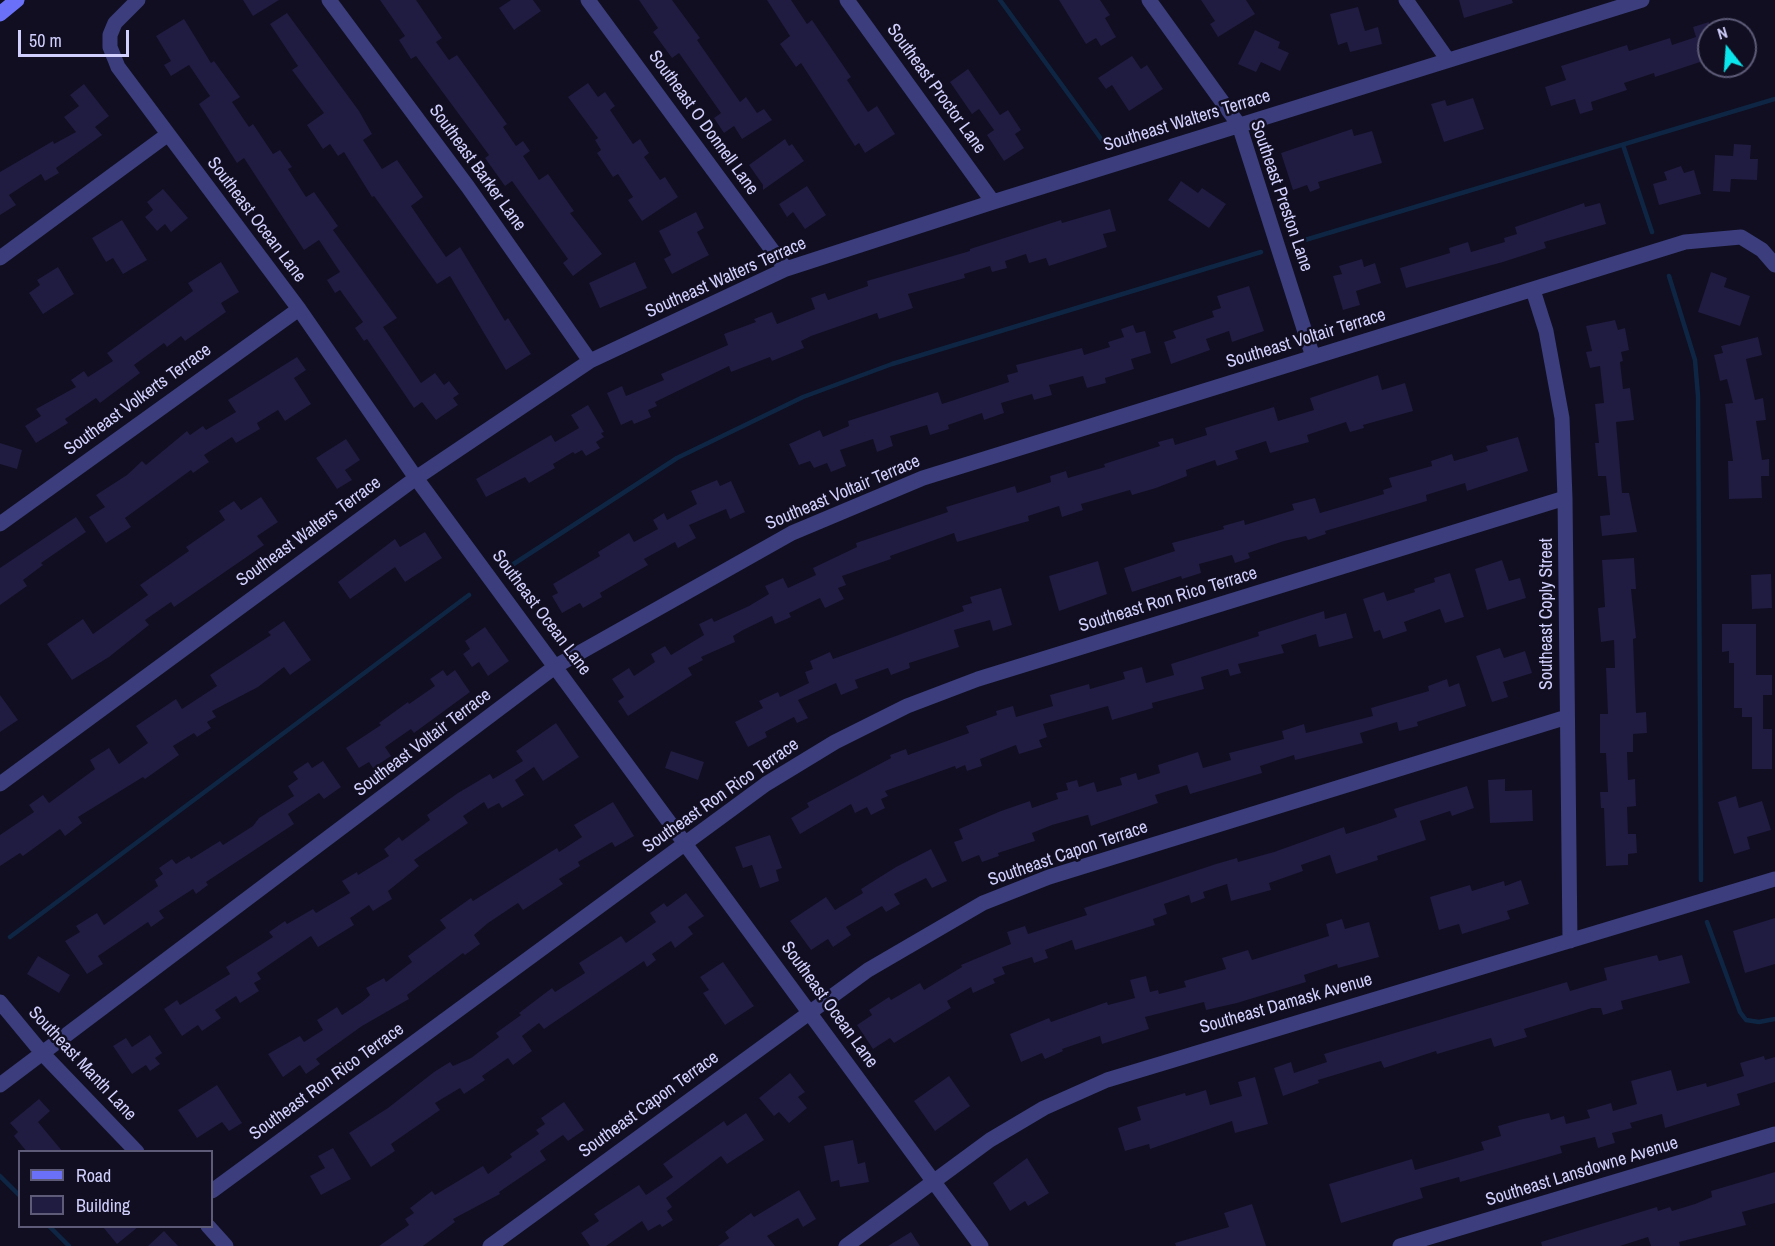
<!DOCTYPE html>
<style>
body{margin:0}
#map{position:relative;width:1775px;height:1246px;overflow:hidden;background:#100e20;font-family:"Archivo Narrow",sans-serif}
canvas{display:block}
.legend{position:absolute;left:18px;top:1150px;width:195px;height:78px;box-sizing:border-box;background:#100e20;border:2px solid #5d5b78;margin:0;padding:8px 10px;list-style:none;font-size:18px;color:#d1cffd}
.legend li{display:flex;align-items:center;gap:12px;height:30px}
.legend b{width:30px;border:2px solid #5d5b78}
.north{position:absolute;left:1697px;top:18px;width:60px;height:60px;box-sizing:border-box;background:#100e20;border:2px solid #5d5b78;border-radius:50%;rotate:343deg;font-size:16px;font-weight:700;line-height:24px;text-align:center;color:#d1cffd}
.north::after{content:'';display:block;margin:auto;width:21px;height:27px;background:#0be5ec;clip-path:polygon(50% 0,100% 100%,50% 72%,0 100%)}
.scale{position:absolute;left:18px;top:30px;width:111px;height:27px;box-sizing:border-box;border:3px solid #d1cffd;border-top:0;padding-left:8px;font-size:18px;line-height:21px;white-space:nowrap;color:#d1cffd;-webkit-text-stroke:4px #100e20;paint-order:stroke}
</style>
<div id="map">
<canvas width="1775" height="1246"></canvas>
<ul class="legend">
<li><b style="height:8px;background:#6a71f8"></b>Road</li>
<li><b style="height:16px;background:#201b40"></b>Building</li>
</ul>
<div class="north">N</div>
<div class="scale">50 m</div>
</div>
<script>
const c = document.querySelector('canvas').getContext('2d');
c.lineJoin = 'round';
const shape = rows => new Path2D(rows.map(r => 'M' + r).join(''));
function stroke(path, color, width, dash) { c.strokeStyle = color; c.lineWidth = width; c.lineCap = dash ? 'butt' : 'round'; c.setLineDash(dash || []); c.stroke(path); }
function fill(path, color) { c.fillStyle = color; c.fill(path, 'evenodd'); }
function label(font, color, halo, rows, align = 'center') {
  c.font = font + ' "Archivo Narrow",sans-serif'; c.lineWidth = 5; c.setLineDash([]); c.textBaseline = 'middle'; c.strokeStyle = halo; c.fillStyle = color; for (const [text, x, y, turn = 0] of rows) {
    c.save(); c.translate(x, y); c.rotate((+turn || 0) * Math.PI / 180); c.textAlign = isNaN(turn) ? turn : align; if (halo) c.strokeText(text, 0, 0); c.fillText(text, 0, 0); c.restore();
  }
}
const stream = shape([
 [1000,0,1107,147],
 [1623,145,1652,232],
 [1305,240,1775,99],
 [1669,276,1695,360,1698,396,1701,880],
 [512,565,677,458,803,397,892,364,1261,252],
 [1707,922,1740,1012,1746,1020,1759,1022,1775,1019],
 [10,937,469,595],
 [0,1176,20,1196],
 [49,1226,69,1246]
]);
const building = shape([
 [243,0,279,0,253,16],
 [380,0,416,0,442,38,436,42,449,60,457,55,507,124,503,127,516,146,523,141,530,151,523,156,539,180,548,174,574,211,570,213,602,254,573,276,563,263,568,259,512,181,505,186,485,158,489,155,416,56,411,59,399,40,405,36],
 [511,0,533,0,541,11,514,30,499,8],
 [639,0,672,0,700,38,697,40,740,102,746,97,757,113,764,109,772,120,742,139,734,126,724,133,714,118,721,113,679,53,672,58,653,32,658,28],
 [767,0,791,0,807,24,812,20,851,77,847,80,868,112,877,106,895,134,865,153,859,143,855,146,801,63,796,67,780,44,790,36],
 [1059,0,1100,0,1110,15,1105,18,1116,37,1101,46,1096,38,1086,44],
 [1201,0,1246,0,1255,14,1218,37,1210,24,1215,21],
 [1459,0,1512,0,1513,3,1464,18],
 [1358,7,1365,31,1378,27,1382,44,1350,52,1347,42,1338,45,1330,14],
 [287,13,359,111,372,134,363,140,382,169,397,160,423,197,411,206,432,237,446,257,460,247,505,321,508,318,531,354,506,370,450,276,437,284,374,196,372,197,344,152,338,156,330,144,323,149,307,125,324,113,292,70,298,66,270,24],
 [184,19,211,63,214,61,240,97,232,102,249,127,253,124,273,154,280,150,292,167,288,169,306,197,314,192,338,226,333,230,397,318,383,327,421,383,435,373,444,385,449,381,459,394,453,398,458,405,436,420,422,402,414,408,367,339,364,341,355,328,363,322,340,290,335,293,327,280,340,272,319,240,304,250,244,158,237,163,199,104,210,96,189,65,171,76,164,65,171,61,156,36],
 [1709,22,1709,59,1655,77,1654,73,1624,83,1627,90,1591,102,1593,110,1580,114,1575,99,1551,106,1545,87,1566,80,1561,66,1627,45,1629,51,1670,38,1672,45,1696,37,1693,27],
 [1255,30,1280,42,1278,48,1289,53,1280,71,1261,62,1256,72,1238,64],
 [1132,56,1141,69,1147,65,1163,89,1129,111,1112,85,1106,89,1098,78],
 [968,69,1000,115,1008,110,1021,130,1015,134,1024,148,1004,161,987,135,994,130,979,109,972,114,950,82],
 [588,83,598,97,605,92,615,106,610,110,633,144,640,139,649,153,644,157,660,180,665,177,678,197,642,221,628,200,633,197,618,174,613,177,597,153,601,150,595,140,598,138,568,97],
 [84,84,109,116,95,127,102,135,56,168,59,173,45,181,41,174,9,195,16,205,0,215,0,172,53,141,54,144,76,132,64,117,79,106,70,95],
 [1473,98,1484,129,1444,142,1431,104,1445,100,1447,106],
 [1352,129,1354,136,1372,131,1382,163,1318,182,1320,188,1310,192,1307,185,1293,190,1281,153],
 [785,139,789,146,792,144,804,161,763,190,763,185,749,165],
 [1734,144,1751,145,1750,159,1758,159,1757,180,1731,179,1730,192,1713,191,1715,155,1733,156],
 [1681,166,1684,173,1694,170,1701,194,1659,205,1653,184,1667,180,1664,172],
 [1181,181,1198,193,1202,188,1226,204,1209,228,1168,200],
 [807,186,826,215,805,229,793,212,787,217,779,204],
 [163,189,188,218,171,232,165,224,157,231,145,217,153,210,147,202],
 [1584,203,1585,207,1600,203,1606,224,1544,242,1546,248,1503,262,1406,288,1400,268,1450,253,1449,248,1468,242,1471,252,1505,242,1504,238,1517,234,1515,227],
 [1110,209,1116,231,1103,234,1107,247,1049,266,1046,258,1029,263,1026,254,1005,261,1007,268,992,272,990,266,964,274,965,278,908,294,913,308,879,319,877,313,811,336,801,341,804,348,772,361,770,357,731,372,729,366,655,402,657,406,648,410,651,417,634,424,632,420,621,425,607,393,622,386,626,396,664,380,661,374,728,345,724,334,756,322,754,319,772,312,777,324,815,309,811,298,825,293,828,300,868,286,867,281,970,251,970,249,1061,220,1062,223],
 [696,212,704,228,697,232,709,255,672,274,664,259,671,255,659,231],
 [122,220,147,260,123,274,113,258,106,262,92,238],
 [1362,259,1364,267,1375,263,1381,283,1356,291,1360,305,1343,310,1333,276,1342,274,1339,266],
 [221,262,239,292,221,303,226,312,185,341,181,336,167,347,164,343,134,365,140,373,100,403,96,398,65,419,68,423,36,443,25,426,41,416,36,409,76,387,71,380,84,371,88,377,113,361,107,353,193,291,188,283],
 [635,262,647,288,600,308,589,283],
 [58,267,74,294,43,314,29,293,40,285,37,280],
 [1711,272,1727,278,1724,287,1750,296,1740,326,1698,312],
 [1249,286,1264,331,1232,342,1229,331,1206,339,1210,350,1171,364,1164,342,1176,338,1173,331,1214,317,1212,311,1221,308,1217,296],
 [1615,320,1618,330,1625,328,1629,350,1621,352,1623,361,1620,362,1623,389,1630,388,1634,420,1616,422,1622,493,1629,493,1637,532,1602,536,1600,516,1610,515,1606,476,1598,476,1595,443,1599,443,1595,404,1604,403,1600,366,1590,368,1586,352,1592,351,1586,326],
 [1133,325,1136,333,1145,331,1151,353,1131,359,1134,369,1105,378,1106,383,1087,388,1083,376,1049,385,1052,395,1034,400,1032,394,1001,403,1004,413,984,420,982,413,948,425,949,429,930,435,927,425,890,436,893,446,877,452,873,439,840,450,846,466,831,472,827,463,814,468,810,461,799,465,789,444,820,430,823,437,849,426,848,421,938,392,942,404,1009,382,1007,375,1018,372,1016,365,1082,348,1084,355,1110,347,1108,342,1124,337,1121,329],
 [1758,337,1762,355,1746,359,1755,400,1763,398,1766,420,1756,421,1762,460,1769,459,1769,476,1761,476,1762,498,1729,499,1728,461,1733,461,1725,404,1733,403,1727,379,1720,381,1714,355,1723,353,1721,346],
 [297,357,306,370,294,378,311,404,285,421,278,410,257,423,260,429,236,443,232,437,204,455,209,462,193,473,191,470,125,518,131,527,106,543,89,517,105,507,96,495,127,475,142,461,146,465,187,431,190,435,203,426,206,430,236,412,228,400],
 [1378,375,1382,390,1405,383,1413,411,1363,425,1364,428,1350,432,1346,422,1307,435,1309,442,1270,453,1266,441,1235,451,1238,459,1217,466,1215,460,1186,470,1187,476,1156,488,1132,495,1130,490,1081,504,1083,510,1062,517,1059,506,1028,516,1029,521,1011,526,957,542,954,533,890,556,891,559,842,576,846,585,838,588,844,599,825,608,820,598,789,613,791,617,775,624,772,616,743,630,733,636,735,642,701,657,703,660,688,668,692,675,628,716,618,701,624,697,612,679,629,668,634,676,655,662,651,654,665,646,671,655,704,635,699,624,712,618,714,622,749,606,769,594,765,586,783,578,788,588,816,575,813,568,857,547,856,543,948,512,946,507,1015,486,1017,493,1051,482,1050,476,1066,471,1068,478,1105,467,1104,464,1160,446,1158,442,1173,438,1175,445,1207,435,1205,428,1274,407,1278,421,1314,410,1310,398],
 [588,405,604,432,601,433,604,437,596,442,600,448,586,456,582,450,575,454,573,452,553,464,555,468,529,483,525,477,486,497,476,479,551,435,555,442,579,428,571,415],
 [1518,437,1528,471,1467,491,1465,483,1426,495,1427,501,1325,531,1326,534,1308,540,1306,536,1284,541,1248,553,1250,558,1235,563,1232,555,1199,564,1201,573,1182,579,1181,576,1132,592,1124,568,1175,551,1172,543,1224,529,1223,526,1244,520,1245,525,1294,510,1292,504,1315,498,1320,513,1351,504,1384,494,1383,490,1392,487,1389,478,1432,466,1431,461,1452,454,1454,461,1488,451,1486,446],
 [346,439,360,460,345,470,352,480,337,489,316,458],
 [0,443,22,450,17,469,0,464],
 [717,480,720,486,731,481,745,512,730,519,726,509,689,525,696,538,678,548,675,542,644,559,648,565,600,593,602,597,583,608,580,603,562,613,552,596,558,593,553,584,600,556,598,552,629,533,634,542,658,529,653,520,664,513,667,520,697,504,691,491],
 [261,497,278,522,257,536,264,545,174,607,171,602,145,620,149,625,109,657,72,680,47,644,83,619,93,634,148,595,140,585,189,551,186,547,225,520,219,511,234,501,241,510],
 [76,517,86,532,41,563,43,565,23,580,27,586,0,605,0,568],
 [425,532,442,558,405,582,395,567,350,599,338,582,395,539,400,547],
 [1634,558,1636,589,1631,589,1636,638,1633,639,1636,713,1646,712,1647,733,1633,734,1633,752,1627,752,1628,780,1635,779,1636,806,1627,807,1628,834,1636,834,1637,853,1628,854,1628,865,1606,866,1604,808,1601,808,1600,792,1608,792,1606,753,1600,753,1600,714,1608,714,1606,668,1615,668,1614,640,1601,642,1598,608,1605,607,1602,560],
 [1502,560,1509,581,1520,578,1526,598,1487,610,1475,569],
 [1098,561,1107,594,1059,611,1049,576],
 [1450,573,1464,617,1445,623,1440,609,1404,622,1407,631,1383,639,1380,630,1374,632,1363,599,1384,592,1387,601,1415,592,1414,589,1435,582,1434,578],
 [1771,574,1772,608,1752,609,1751,575],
 [1001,588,1012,625,993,631,990,620,954,630,959,647,909,663,910,668,891,675,888,668,855,680,858,688,841,695,836,683,798,700,808,718,797,723,794,717,765,732,767,737,748,747,735,722,763,708,759,701,778,692,780,697,809,683,805,672,813,669,810,661,830,652,833,659,964,611,962,606,972,603,970,597],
 [1324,611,1325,619,1346,613,1353,638,1319,647,1316,634,1281,645,1284,653,1238,664,1241,673,1230,676,1228,669,1201,677,1204,689,1152,703,1153,708,1112,720,1108,706,1043,724,1047,737,1039,740,1042,747,1019,754,1016,745,980,759,982,766,967,771,965,765,956,769,955,766,885,791,888,796,881,799,885,808,871,815,867,807,855,813,851,804,800,834,791,818,809,807,807,803,891,758,890,755,906,749,908,755,969,733,966,726,997,715,996,711,1013,706,1016,717,1053,706,1050,695,1089,684,1090,689,1125,679,1123,672,1142,667,1146,683,1174,675,1171,664,1259,636,1258,632],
 [284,621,311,660,290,675,284,667,258,687,212,711,216,717,207,722,211,728,197,737,194,733,173,746,179,755,145,779,143,777,78,817,82,823,65,836,60,829,23,856,20,853,0,866,0,835,34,812,29,805,43,795,49,803,95,769,90,760,109,748,119,764,148,743,136,726,176,699,182,709,217,686,210,675,271,635,268,632],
 [1722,624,1756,624,1756,675,1772,675,1772,695,1763,695,1763,729,1772,729,1772,769,1752,769,1752,717,1742,717,1742,708,1734,708,1734,663,1729,663,1729,651,1722,652],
 [485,627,509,661,488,676,479,662,472,667,463,654,470,649,465,641],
 [1500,648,1504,658,1525,651,1532,673,1503,682,1508,697,1492,702,1476,656],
 [443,670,447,676,455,670,470,692,414,733,411,729,385,747,391,756,373,768,369,762,359,768,346,748,381,725,379,723,408,702,409,704,435,686,430,679],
 [1447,679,1449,687,1459,683,1466,706,1417,722,1418,726,1399,731,1397,722,1360,733,1363,743,1295,760,1294,755,1260,766,1262,773,1190,794,1187,785,1155,795,1158,803,1091,826,1088,815,1052,825,1032,833,1035,841,998,853,999,856,982,862,979,855,962,862,954,842,963,839,959,829,1001,811,1030,801,1032,808,1058,799,1056,793,1068,790,1066,783,1077,780,1079,787,1094,782,1097,792,1122,785,1120,778,1136,773,1138,780,1160,773,1158,765,1198,752,1203,768,1231,760,1229,753,1284,739,1282,731,1304,724,1306,733,1373,716,1371,708,1429,691,1428,686],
 [0,695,18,720,0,732],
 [556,723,579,757,543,781,534,767,515,780,524,795,502,808,499,803,488,809,484,802,463,816,468,823,414,860,419,866,388,891,392,899,373,911,369,905,350,918,354,925,318,947,311,936,257,973,261,979,254,983,259,991,240,1003,236,996,215,1010,221,1018,202,1031,198,1025,182,1036,164,1009,177,1000,180,1005,230,974,226,967,273,937,269,932,285,921,287,924,313,909,316,913,350,893,342,881,357,872,358,875,389,856,384,849,399,837,402,841,430,820,427,815,458,793,490,774,493,779,523,761,516,751],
 [671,751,704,762,698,780,665,768],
 [323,761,341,787,324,799,319,793,288,814,294,824,206,882,208,885,196,894,193,889,159,911,164,918,151,927,148,922,98,956,103,964,87,974,65,941,80,932,76,926,97,913,104,925,158,886,155,880,163,874,159,868,172,859,176,864,189,856,191,859,220,841,223,845,253,826,259,818,294,796,288,786,298,779,293,772,308,762,312,768],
 [1505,779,1505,791,1532,790,1533,821,1490,823,1488,780],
 [1467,786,1474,808,1452,816,1450,811,1420,821,1426,840,1377,856,1378,860,1336,874,1330,855,1301,865,1303,871,1269,883,1271,890,1231,901,1227,884,1203,892,1205,898,1191,903,1189,895,1164,904,1167,914,1153,919,1155,925,1075,950,1072,940,1045,950,1048,958,1034,963,1032,957,1002,967,1005,974,993,979,995,983,973,993,971,987,947,1001,951,1008,894,1043,890,1038,873,1049,857,1025,872,1015,869,1010,889,997,891,1000,920,983,924,990,962,967,961,965,1011,944,1007,932,1025,926,1028,934,1087,915,1084,908,1216,864,1237,858,1238,862,1274,852,1344,827,1346,834,1377,824,1397,817,1394,809],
 [1736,796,1739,808,1762,801,1771,830,1747,837,1750,849,1734,854,1718,802],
 [613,802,634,836,615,847,612,842,578,862,580,866,559,879,563,884,523,910,518,903,488,923,474,935,480,944,465,955,463,953,407,995,409,999,362,1026,316,1059,320,1064,306,1074,300,1065,283,1077,268,1054,300,1036,304,1042,323,1030,317,1020,337,1007,342,1015,362,1002,370,995,366,988,384,978,386,982,412,962,408,956,446,928,440,920,471,898,473,901,557,848,559,852,582,837,574,825],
 [770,835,782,868,776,870,779,881,760,888,752,865,743,868,735,847],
 [931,849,947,881,932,888,926,878,894,894,900,904,886,912,882,906,846,927,851,935,833,947,828,939,811,950,790,921,826,897,835,910,863,893,861,889,896,867],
 [1521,880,1529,904,1507,911,1510,919,1462,934,1459,924,1439,930,1430,897,1470,885,1472,891,1504,881,1505,886],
 [686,893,704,916,688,927,693,934,675,948,671,941,652,954,656,960,647,967,644,961,544,1029,539,1023,522,1036,532,1051,513,1065,508,1058,482,1076,485,1080,464,1094,460,1088,435,1103,440,1110,391,1144,395,1151,371,1167,349,1133,388,1108,434,1072,450,1062,453,1066,471,1058,499,1037,496,1033,521,1015,519,1013,552,988,555,992,585,973,579,963,621,936,626,943,656,922,650,913,664,903,667,907],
 [1775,918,1775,964,1745,973,1733,931],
 [1342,919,1345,929,1369,922,1379,957,1338,968,1337,964,1304,975,1306,982,1237,1003,1206,1010,1204,1002,1145,1017,1149,1029,1102,1044,1100,1036,1062,1049,1063,1051,1045,1059,1042,1053,1021,1062,1010,1034,1049,1018,1051,1022,1107,1002,1108,1005,1135,998,1130,980,1146,976,1150,992,1158,990,1159,994,1186,987,1184,981,1226,969,1222,958,1248,950,1252,960,1329,936,1326,924],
 [1657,955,1659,961,1682,955,1690,983,1621,1001,1623,1009,1603,1015,1601,1008,1592,1008,1524,1029,1527,1037,1494,1047,1491,1038,1437,1054,1436,1051,1384,1068,1381,1061,1318,1080,1319,1083,1283,1096,1274,1068,1291,1062,1294,1073,1327,1062,1324,1054,1567,982,1570,991,1607,980,1604,968],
 [38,956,70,975,59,993,27,974],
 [723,962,754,1006,725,1025,703,993,709,990,700,977],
 [150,1035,162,1053,155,1058,160,1064,150,1071,146,1065,132,1074,113,1046,126,1038,132,1047],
 [1764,1056,1765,1060,1775,1057,1775,1082,1737,1094,1740,1105,1665,1128,1662,1114,1630,1123,1632,1128,1612,1133,1615,1143,1598,1148,1595,1137,1560,1146,1562,1153,1460,1182,1459,1177,1420,1188,1423,1198,1341,1223,1329,1184,1412,1159,1415,1170,1484,1150,1481,1142,1501,1136,1498,1126,1519,1120,1549,1113,1551,1120,1564,1116,1566,1124,1590,1118,1587,1110,1611,1103,1613,1111,1637,1104,1631,1081,1671,1070,1677,1091,1706,1083,1707,1087,1744,1076,1740,1063],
 [790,1073,805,1092,798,1097,807,1108,789,1123,779,1112,774,1116,759,1098],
 [949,1076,970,1106,935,1131,914,1101],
 [1255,1077,1268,1124,1235,1133,1232,1121,1150,1149,1149,1144,1125,1151,1118,1128,1141,1120,1137,1107,1185,1093,1186,1096,1206,1090,1210,1105,1242,1096,1238,1082],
 [217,1085,242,1123,229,1131,222,1122,197,1138,178,1110],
 [39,1099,50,1111,38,1122,63,1152,27,1152,14,1136,18,1132,10,1123],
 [564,1102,584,1130,568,1141,563,1135,540,1151,546,1160,499,1192,500,1194,453,1219,455,1222,423,1246,379,1246,409,1225,405,1219,414,1213,410,1208,432,1191,435,1195,483,1166,488,1174,512,1157,510,1154,539,1134,536,1130,545,1124,541,1118],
 [746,1113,764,1140,727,1164,721,1156,666,1198,672,1207,667,1211,673,1220,662,1227,660,1224,648,1231,642,1221,606,1246,590,1246,581,1233,599,1221,594,1214,639,1185,646,1195,673,1177,663,1164,724,1121,727,1126],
 [853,1140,858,1164,865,1162,869,1182,840,1187,839,1180,831,1182,824,1146],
 [333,1148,351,1179,321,1195,310,1176,325,1168,318,1156],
 [1027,1158,1049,1193,1028,1206,1025,1201,1010,1211,993,1183],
 [1775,1172,1775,1203,1742,1212,1746,1225,1679,1242,1680,1246,1651,1246,1648,1237,1620,1246,1542,1246,1541,1242,1657,1207,1658,1211,1670,1207,1672,1211,1695,1204,1712,1197,1711,1191],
 [799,1190,816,1219,803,1227,798,1218,767,1236,775,1246,718,1246,729,1238,725,1232,751,1213,754,1217],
 [1252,1204,1266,1246,1176,1246,1175,1243,1229,1227,1224,1213],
 [103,1227,138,1227,117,1244],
 [164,1231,178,1246,148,1246],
 [911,1232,920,1246,888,1246]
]);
const street = shape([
 [138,0,115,23,110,35,110,47,118,67,299,309,416,478,981,1246],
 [329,0,468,187,590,361],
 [588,0,786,269],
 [847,0,993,202],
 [1149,0,1239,125,1313,357],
 [1406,0,1448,60],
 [0,258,167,135],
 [1533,290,1546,331,1562,418,1565,498,1570,941],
 [0,524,299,309],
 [0,784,416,478,590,361,786,269,993,202,1642,0],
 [0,1002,43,1054,137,1152],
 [0,1085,556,666,792,533,923,478,1685,242,1741,237,1762,250,1775,265],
 [212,1191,766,784,835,742,907,706,978,679,1565,498],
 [208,1226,226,1246],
 [490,1246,868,970,983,903,1049,877,1567,717],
 [846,1246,990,1140,1044,1108,1107,1080,1775,879],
 [1400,1246,1775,1134]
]);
const secondary = shape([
 [0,14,17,0]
]);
const streetNames = [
 ["Southeast Proctor Lane",936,89,54],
 ["Southeast Walters Terrace",1187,121,-17],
 ["Southeast O Donnell Lane",703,123,54],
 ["Southeast Barker Lane",477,168,54],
 ["Southeast Preston Lane",1281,196,71],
 ["Southeast Ocean Lane",256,220,53],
 ["Southeast Walters Terrace",726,278,-24],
 ["Southeast Voltair Terrace",1306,339,-17],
 ["Southeast Volkerts Terrace",138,400,-36],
 ["Southeast Voltair Terrace",843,493,-23],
 ["Southeast Walters Terrace",309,532,-36],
 ["Southeast Ron Rico Terrace",1168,600,-17],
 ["Southeast Ocean Lane",541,613,53],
 ["Southeast Coply Street",1547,614,-90],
 ["Southeast Voltair Terrace",423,743,-37],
 ["Southeast Ron Rico Terrace",721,796,-35],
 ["Southeast Capon Terrace",1068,854,-19],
 ["Southeast Damask Avenue",1286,1004,-16],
 ["Southeast Ocean Lane",829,1005,54],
 ["Southeast Manth Lane",82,1064,47],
 ["Southeast Ron Rico Terrace",327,1082,-36],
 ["Southeast Capon Terrace",649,1105,-36],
 ["Southeast Lansdowne Avenue",1582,1172,-17]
];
stroke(stream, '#0e2643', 4.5);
fill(building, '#201b40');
stroke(street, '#3b3d7c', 15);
stroke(secondary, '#6a71f8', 15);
label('18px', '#d1cffd', '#100e20', streetNames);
</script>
